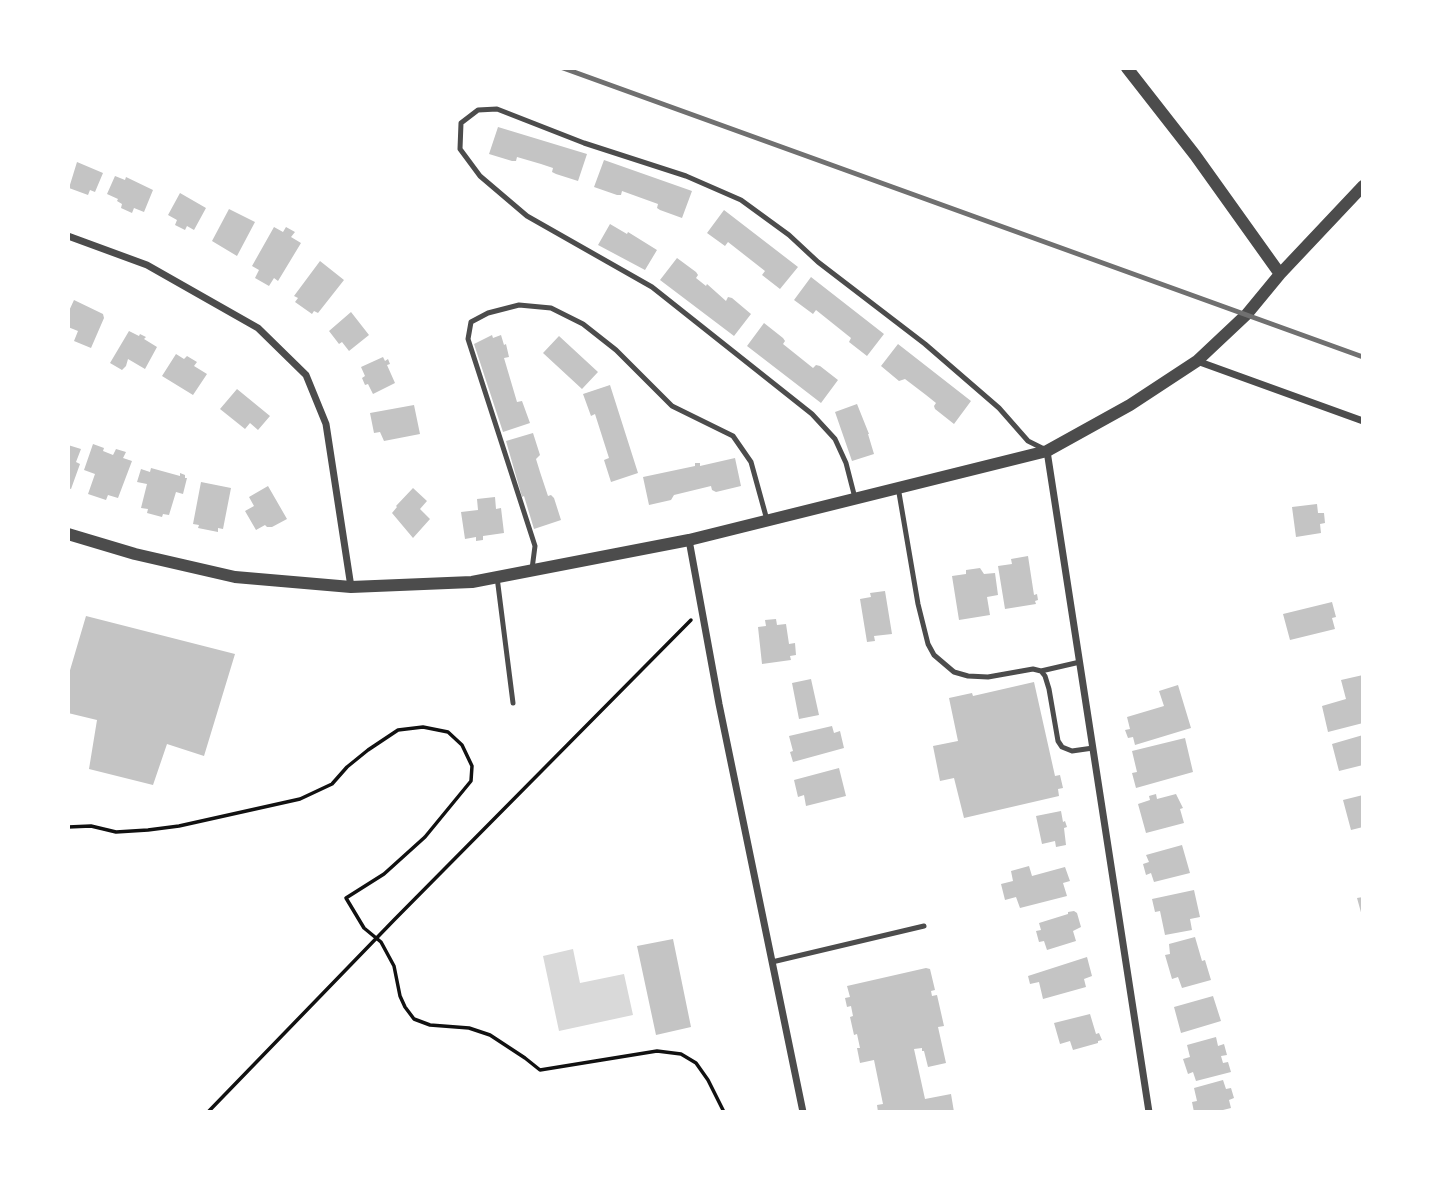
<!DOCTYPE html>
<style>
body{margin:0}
#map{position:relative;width:1431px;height:1180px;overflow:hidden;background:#fff;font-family:"Zilla Slab",serif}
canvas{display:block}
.frame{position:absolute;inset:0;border:70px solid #fff;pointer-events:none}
</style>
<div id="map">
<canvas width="1431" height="1180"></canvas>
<div class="frame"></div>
</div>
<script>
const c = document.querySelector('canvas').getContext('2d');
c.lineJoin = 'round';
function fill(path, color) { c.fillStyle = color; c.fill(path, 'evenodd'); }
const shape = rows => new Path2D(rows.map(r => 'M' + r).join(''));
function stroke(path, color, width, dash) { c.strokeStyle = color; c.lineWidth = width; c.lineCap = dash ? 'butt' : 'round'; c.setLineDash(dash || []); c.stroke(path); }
const water = shape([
 [573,949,580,983,624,974,633,1015,559,1031,543,956]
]);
const building = shape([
 [498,127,587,154,578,181,556,174,552,172,553,168,541,164,517,157,516,161,512,161,489,154],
 [604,160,692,191,682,218,660,210,657,208,658,204,622,191,621,195,617,195,594,187],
 [77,162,103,173,95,192,90,190,88,195,69,188],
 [115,176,125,180,126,177,153,190,144,212,134,208,132,213,121,208,122,204,117,201,118,199,107,194],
 [180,193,206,208,194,230,187,226,185,230,175,225,177,220,168,215],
 [229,209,255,222,237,256,212,241],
 [724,210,798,267,780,289,762,275,765,271,728,242,725,246,707,233],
 [610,224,627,234,628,232,657,250,645,270,598,245],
 [274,227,283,232,286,227,295,232,291,237,301,243,278,281,274,278,269,286,255,278,259,270,252,266],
 [677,258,696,272,698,275,696,278,706,286,707,284,726,301,728,297,732,298,751,314,734,336,660,280],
 [320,261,344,280,318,313,314,311,312,314,295,302,298,298,294,296],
 [811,277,884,334,867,356,849,342,851,338,816,310,813,314,794,300],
 [74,300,103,314,104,318,91,348,74,341,78,331,68,327,68,313],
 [351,312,369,335,349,351,342,342,339,344,329,331],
 [764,323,783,338,785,341,783,344,813,368,816,365,820,366,838,380,821,403,747,346],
 [129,331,139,336,140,334,146,337,144,339,157,347,145,369,128,359,126,366,122,370,110,363],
 [492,335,493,338,501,335,504,345,506,344,509,357,504,358,517,402,522,401,530,423,503,432,474,344],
 [559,336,598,372,582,389,543,353],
 [898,344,971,401,954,424,935,409,934,406,936,403,926,395,905,379,899,381,881,366],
 [176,354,184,359,187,356,197,362,194,366,207,374,193,395,162,376],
 [383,357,385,361,388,359,390,364,387,365,395,383,373,394,368,384,365,385,362,378,365,376,361,367],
 [610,385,638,473,611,482,604,460,609,458,595,414,591,416,583,394],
 [237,389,270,416,258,430,250,423,245,429,220,409],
 [857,404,869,434,868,434,874,454,852,461,835,412],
 [414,405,420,434,384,441,380,432,374,433,370,413],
 [533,433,540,455,536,459,540,472,548,496,551,495,554,498,561,520,534,529,524,496,522,497,506,441],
 [93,444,104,448,103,451,113,455,116,449,126,452,123,458,132,461,118,498,108,495,106,500,88,494,95,474,84,470],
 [68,445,81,449,76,462,80,464,71,489,68,488],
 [735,458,741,486,716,492,712,490,711,486,674,495,671,500,649,505,643,477,695,466,695,463,700,463,700,466],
 [151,468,180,476,180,473,185,475,185,478,187,478,183,494,176,492,169,515,163,514,162,517,147,513,148,509,141,508,147,484,137,482,141,469,150,472],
 [201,482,231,488,223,529,218,528,218,532,198,528,199,525,193,524],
 [268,486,287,519,272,527,267,527,265,525,256,530,245,511,254,506,249,497],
 [413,488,427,501,420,509,430,519,413,538,392,513,397,507,396,506],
 [495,497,496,509,501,508,504,533,483,536,483,540,476,541,476,537,465,539,461,512,478,510,477,499],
 [1317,504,1318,513,1324,513,1325,523,1320,524,1321,533,1296,537,1292,507],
 [1028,556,1034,595,1037,594,1038,600,1035,601,1036,604,1005,609,998,566,1012,564,1011,559],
 [980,568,984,574,995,573,998,595,987,597,990,615,959,620,952,576,966,574,966,570],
 [885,591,892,634,874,636,875,641,867,642,860,599,871,597,870,593],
 [1332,602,1336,617,1332,618,1335,629,1290,640,1283,614],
 [86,616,235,654,204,756,167,744,153,785,89,769,97,720,68,713,68,677],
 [776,619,777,625,786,624,789,644,795,643,796,655,790,656,791,660,762,664,758,627,766,626,765,620],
 [1363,675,1363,723,1328,732,1322,706,1346,699,1341,680],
 [811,679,819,715,799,719,792,683],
 [1034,682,1055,776,1060,775,1063,788,1058,789,1059,796,964,818,954,778,940,781,933,746,958,741,949,698,972,693,973,696],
 [1178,685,1191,728,1135,745,1133,737,1128,738,1125,730,1130,729,1127,717,1164,706,1159,691],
 [832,726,834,733,840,731,844,748,793,762,790,752,793,751,789,736],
 [1363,735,1363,765,1339,771,1332,744],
 [1185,738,1193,772,1136,788,1132,773,1137,772,1132,751],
 [839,768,846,796,806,806,804,795,798,797,794,780],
 [1156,794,1157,799,1176,794,1183,808,1180,809,1184,823,1146,833,1138,804,1150,800,1149,796],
 [1363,795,1363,827,1351,830,1343,800],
 [1061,811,1063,822,1065,821,1067,827,1064,828,1066,845,1056,847,1055,841,1042,844,1036,816],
 [1182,845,1190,873,1154,882,1151,873,1146,875,1143,864,1149,862,1146,855],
 [1029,866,1032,876,1065,867,1070,881,1063,883,1067,896,1020,908,1016,897,1005,900,1001,884,1013,881,1011,871],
 [1194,890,1200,917,1190,919,1192,930,1165,935,1160,911,1155,912,1152,899],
 [1363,897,1363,916,1362,916,1357,898],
 [1074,911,1077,913,1081,927,1073,931,1076,941,1047,950,1044,941,1039,942,1036,931,1041,930,1039,923,1068,914,1068,912],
 [1195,937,1202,961,1205,960,1211,980,1182,988,1178,977,1172,979,1165,955,1170,954,1169,944],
 [673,939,691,1027,656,1035,637,946],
 [1087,957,1092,976,1084,979,1086,987,1043,999,1039,982,1030,984,1028,976],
 [926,968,930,969,935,990,931,991,932,996,937,995,944,1026,938,1027,946,1063,928,1067,924,1051,922,1051,922,1048,914,1049,925,1099,951,1094,954,1112,878,1112,877,1105,883,1104,874,1060,860,1063,857,1048,860,1048,857,1034,854,1035,850,1017,853,1016,851,1006,847,1007,845,998,850,997,847,986],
 [1213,996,1221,1021,1181,1033,1174,1007],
 [1090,1014,1096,1034,1099,1033,1102,1040,1098,1041,1098,1043,1073,1050,1070,1041,1060,1044,1054,1023],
 [1216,1037,1218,1046,1224,1044,1227,1055,1221,1056,1223,1063,1228,1062,1231,1072,1196,1081,1193,1072,1188,1074,1183,1059,1190,1057,1187,1045],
 [1223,1080,1226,1089,1231,1088,1234,1098,1229,1100,1231,1108,1215,1112,1194,1112,1192,1102,1197,1101,1194,1088]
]);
const path = shape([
 [68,827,91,826,116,832,148,830,179,826,300,799,332,784,347,767,368,750,398,730,423,727,448,732,462,745,472,766,471,781,425,837,384,874,346,898,364,928,381,942,394,966,400,996,405,1007,414,1019,430,1025,469,1028,490,1035,525,1058,540,1070,657,1051,681,1054,696,1063,708,1080,724,1112],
 [208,1112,395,919,691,620]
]);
const service = shape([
 [898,487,918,604,928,644,934,655,954,672,968,676,988,677,1033,669,1041,671,1045,676,1049,689,1058,741,1062,747,1072,751,1093,748],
 [855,498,846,463,835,439,812,414,652,287,527,216,480,176,460,149,461,123,478,110,497,109,584,143,686,176,741,200,789,235,818,262,925,344,999,408,1028,441,1044,449],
 [532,569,535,546,468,339,471,322,488,313,519,305,551,308,583,324,616,350,672,406,733,436,751,462,767,520],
 [497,577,513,703],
 [1041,671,1080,662],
 [772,962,924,926]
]);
const minor = shape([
 [68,236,147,265,258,328,306,375,326,424,351,587],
 [1197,361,1363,421],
 [1047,451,1149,1112],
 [689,540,719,704,803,1112]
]);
const tertiary = shape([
 [1127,68,1195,155,1280,274],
 [68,534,135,554,235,577,351,587,472,582,689,540,1047,451,1130,405,1197,361,1247,314,1280,274,1363,186]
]);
const rail = shape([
 [563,68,1363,357]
]);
fill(water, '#d9d9d9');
fill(building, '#c4c4c4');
stroke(path, '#111', 3.5);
stroke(service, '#4c4c4c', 5);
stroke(minor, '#4c4c4c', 7);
stroke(tertiary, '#4c4c4c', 12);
stroke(rail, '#707070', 5);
</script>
